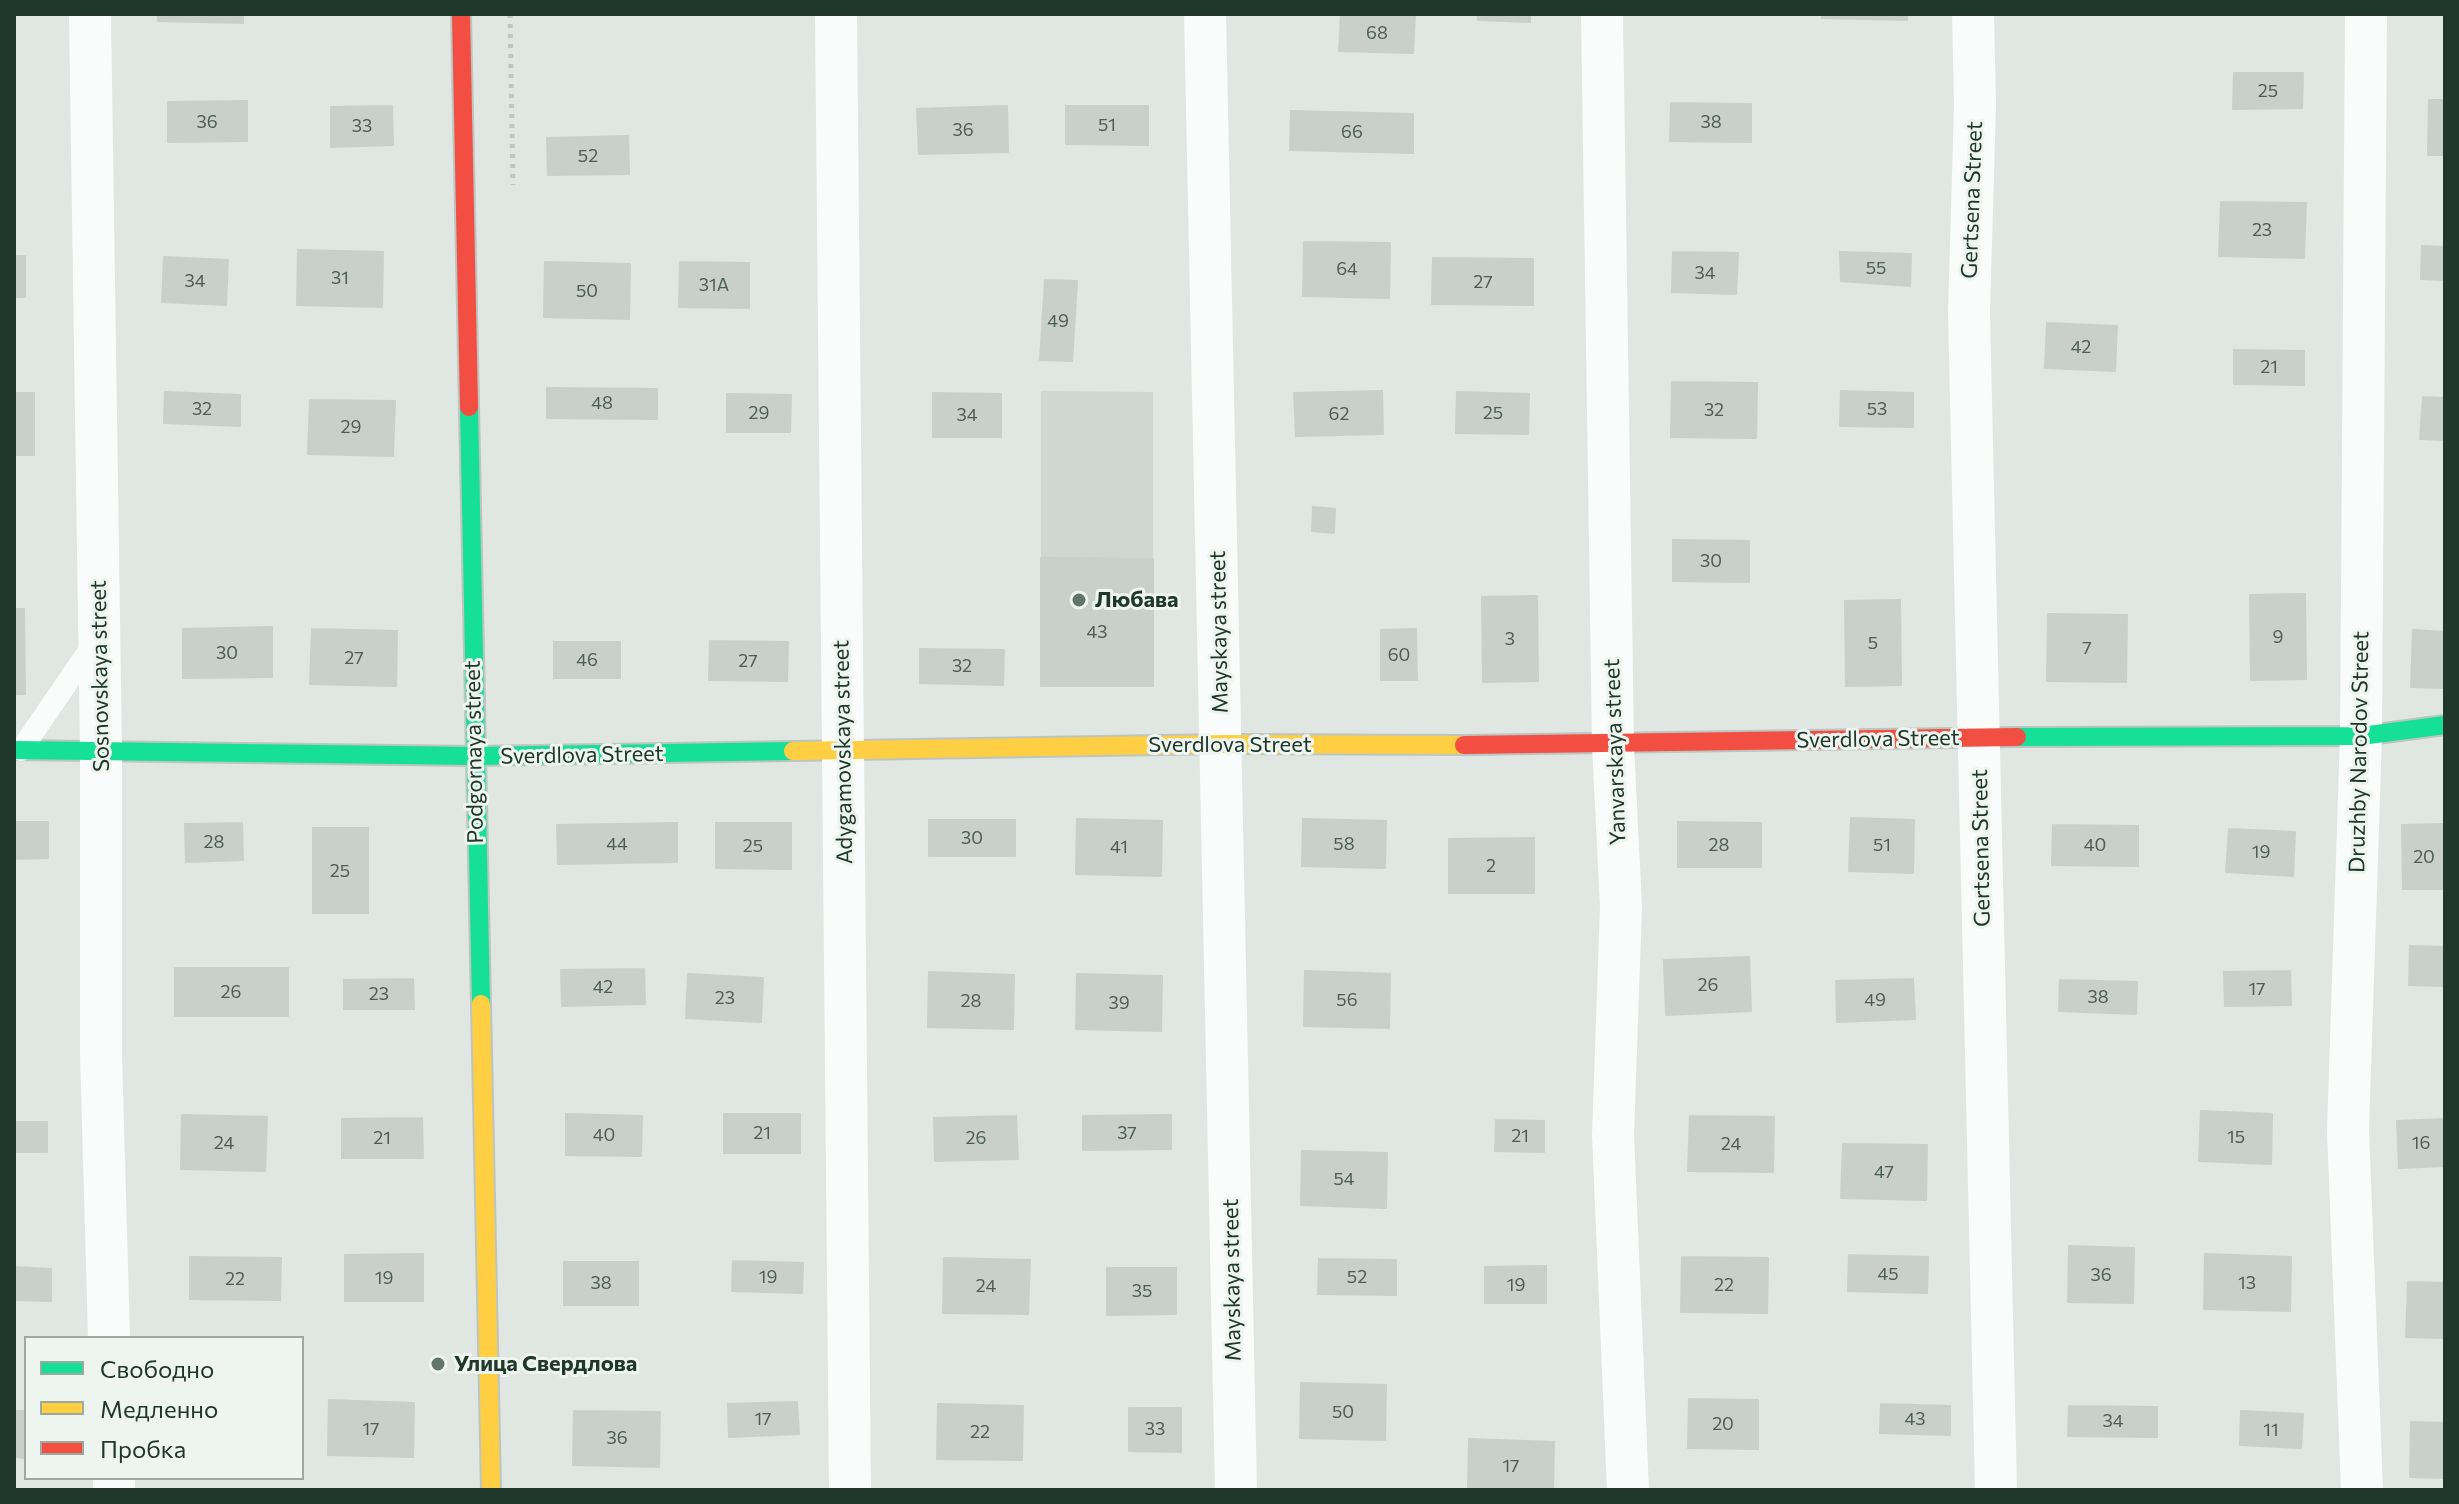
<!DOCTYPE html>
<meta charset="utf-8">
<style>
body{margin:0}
#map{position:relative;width:2459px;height:1504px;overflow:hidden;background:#e0e6e2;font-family:Commissioner,sans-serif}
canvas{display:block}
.frame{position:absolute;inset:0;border:16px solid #20372b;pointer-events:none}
.legend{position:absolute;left:24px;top:1336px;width:280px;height:144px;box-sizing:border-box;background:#eef5f0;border:2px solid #9ca9a1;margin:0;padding:10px 14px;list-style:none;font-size:24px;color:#20372b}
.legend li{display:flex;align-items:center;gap:16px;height:40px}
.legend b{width:40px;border:2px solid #9ca9a1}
</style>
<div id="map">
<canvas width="2459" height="1504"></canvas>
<div class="frame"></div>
<ul class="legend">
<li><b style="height:10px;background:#16e098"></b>Свободно</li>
<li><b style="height:10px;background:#ffcf43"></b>Медленно</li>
<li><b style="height:10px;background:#f24e42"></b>Пробка</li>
</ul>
</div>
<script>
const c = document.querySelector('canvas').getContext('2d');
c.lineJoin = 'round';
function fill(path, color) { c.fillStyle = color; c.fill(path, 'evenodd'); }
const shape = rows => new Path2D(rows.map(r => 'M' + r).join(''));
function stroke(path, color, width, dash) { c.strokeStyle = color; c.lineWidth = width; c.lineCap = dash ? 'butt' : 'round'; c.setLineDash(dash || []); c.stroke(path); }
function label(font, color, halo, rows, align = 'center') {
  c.font = font + ' Commissioner,sans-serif'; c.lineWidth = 6; c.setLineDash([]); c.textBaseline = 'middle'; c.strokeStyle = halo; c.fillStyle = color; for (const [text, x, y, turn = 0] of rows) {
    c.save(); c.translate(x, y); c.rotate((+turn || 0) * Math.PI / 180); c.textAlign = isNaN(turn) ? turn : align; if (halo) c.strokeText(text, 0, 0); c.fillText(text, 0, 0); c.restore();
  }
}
const built = shape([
 [1041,391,1153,392,1153,686,1041,686]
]);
const building = shape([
 [158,14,243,14,243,23,158,21,158,14],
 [1341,14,1415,14,1413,53,1339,51,1341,14],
 [1478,14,1530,14,1530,22,1478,20,1478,14],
 [1822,14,1907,14,1907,20,1822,18,1822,14],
 [2234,73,2303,73,2302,108,2233,109,2234,73],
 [2429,100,2445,100,2445,155,2428,155,2429,100],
 [247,101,247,141,168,142,168,102,247,101],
 [1671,103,1751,104,1751,142,1670,141,1671,103],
 [392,106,393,145,331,147,331,107,392,106],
 [1007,106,1008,152,919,154,917,109,1007,106],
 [1066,106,1148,106,1148,145,1066,144,1066,106],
 [1291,111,1413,114,1413,153,1290,150,1291,111],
 [628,136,629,174,548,175,547,138,628,136],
 [2221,202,2306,203,2304,258,2219,256,2221,202],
 [1304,242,1390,243,1389,298,1303,296,1304,242],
 [2422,246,2445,247,2445,280,2421,279,2422,246],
 [298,250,383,252,382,307,297,305,298,250],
 [1673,252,1738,253,1736,294,1672,292,1673,252],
 [1840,252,1911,254,1910,286,1841,281,1840,252],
 [14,256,25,256,25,297,14,297,14,256],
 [164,257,228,260,226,305,162,302,164,257],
 [1433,258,1533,259,1533,305,1432,304,1433,258],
 [545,262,630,264,629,319,544,317,545,262],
 [680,262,749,263,749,308,679,307,680,262],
 [1045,280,1077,281,1072,361,1040,360,1045,280],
 [2047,323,2117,326,2115,371,2045,368,2047,323],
 [2234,350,2304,351,2304,385,2234,384,2234,350],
 [1672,382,1757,383,1756,438,1671,437,1672,382],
 [547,388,657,389,657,419,547,418,547,388],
 [1382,391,1383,434,1296,436,1294,393,1382,391],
 [1841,391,1913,393,1913,427,1840,426,1841,391],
 [165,392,240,395,240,426,164,423,165,392],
 [1457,392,1529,394,1528,434,1456,433,1457,392],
 [14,393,34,393,34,455,14,455,14,393],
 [933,393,1001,394,1001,437,933,437,933,393],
 [727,394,791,395,790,432,727,432,727,394],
 [2423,397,2445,398,2445,440,2420,439,2423,397],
 [310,400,395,401,393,456,308,454,310,400],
 [1313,507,1335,509,1334,533,1312,531,1313,507],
 [1673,540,1749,541,1749,582,1673,581,1673,540],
 [1041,558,1153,559,1153,686,1041,686,1041,558],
 [2305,594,2306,679,2251,680,2250,595,2305,594],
 [1537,596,1538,681,1483,682,1482,597,1537,596],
 [1900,600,1901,685,1846,686,1845,601,1900,600],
 [14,609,24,609,25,694,14,694,14,609],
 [2048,614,2127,615,2126,682,2047,681,2048,614],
 [272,627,272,677,183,678,183,629,272,627],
 [312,629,397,631,396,686,310,684,312,629],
 [1416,629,1417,680,1381,680,1381,630,1416,629],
 [2413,630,2445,632,2445,688,2411,687,2413,630],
 [710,641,788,642,787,681,709,680,710,641],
 [554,642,620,642,620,678,554,678,554,642],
 [920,649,1004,650,1003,685,920,683,920,649],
 [1851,818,1914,820,1913,873,1849,871,1851,818],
 [1077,819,1162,821,1161,876,1076,874,1077,819],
 [1303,819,1386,821,1385,868,1302,866,1303,819],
 [929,820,1015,820,1015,856,929,856,929,820],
 [14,822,48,822,48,858,14,859,14,822],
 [1678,822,1761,823,1761,867,1678,867,1678,822],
 [242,823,243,860,186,862,185,824,242,823],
 [677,823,677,862,558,864,557,825,677,823],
 [716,823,791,823,791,869,716,868,716,823],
 [2445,824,2445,889,2403,889,2402,825,2445,824],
 [2053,825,2138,826,2138,866,2052,865,2053,825],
 [313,828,368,828,368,913,313,913,313,828],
 [2229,829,2295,832,2293,876,2226,872,2229,829],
 [1534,838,1534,893,1449,893,1449,839,1534,838],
 [2410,946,2445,947,2445,986,2409,985,2410,946],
 [1749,957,1751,1011,1666,1015,1664,960,1749,957],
 [175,968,288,968,288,1016,175,1016,175,968],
 [644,969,645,1004,562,1006,561,970,644,969],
 [1305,971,1390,974,1389,1028,1304,1026,1305,971],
 [2290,971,2291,1005,2225,1006,2224,972,2290,971],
 [929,972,1014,975,1013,1029,928,1027,929,972],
 [688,974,763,978,761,1022,686,1018,688,974],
 [1077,974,1162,976,1161,1031,1076,1029,1077,974],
 [413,979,414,1009,344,1009,344,980,413,979],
 [1913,979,1915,1019,1837,1022,1836,981,1913,979],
 [2060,980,2137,982,2136,1014,2059,1011,2060,980],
 [2201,1111,2272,1114,2271,1164,2199,1161,2201,1111],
 [566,1114,642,1116,641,1156,566,1155,566,1114],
 [724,1114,800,1114,800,1153,724,1153,724,1114],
 [182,1115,267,1117,265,1171,181,1169,182,1115],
 [1171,1115,1171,1149,1083,1150,1083,1116,1171,1115],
 [1016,1116,1018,1159,935,1161,934,1118,1016,1116],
 [1690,1116,1774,1117,1773,1172,1688,1171,1690,1116],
 [422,1118,423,1158,342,1158,342,1119,422,1118],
 [2445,1119,2445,1166,2399,1168,2397,1121,2445,1119],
 [1496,1120,1544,1121,1544,1152,1495,1151,1496,1120],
 [14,1122,47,1122,47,1152,14,1152,14,1122],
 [1843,1144,1927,1145,1926,1200,1841,1198,1843,1144],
 [1302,1151,1387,1153,1386,1208,1301,1205,1302,1151],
 [2069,1246,2134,1248,2133,1303,2068,1302,2069,1246],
 [423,1254,423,1301,345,1301,345,1255,423,1254],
 [2205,1254,2291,1257,2290,1311,2204,1309,2205,1254],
 [1849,1255,1928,1257,1927,1293,1848,1291,1849,1255],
 [190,1257,281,1258,280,1300,190,1299,190,1257],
 [1682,1257,1768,1258,1767,1313,1681,1312,1682,1257],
 [944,1258,1030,1260,1028,1314,943,1313,944,1258],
 [1319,1259,1396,1260,1396,1295,1318,1294,1319,1259],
 [733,1261,803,1263,802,1293,732,1291,733,1261],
 [564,1262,638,1262,638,1305,564,1305,564,1262],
 [1546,1266,1546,1303,1485,1303,1485,1267,1546,1266],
 [14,1267,51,1269,51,1301,14,1300,14,1267],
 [1107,1268,1176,1268,1176,1314,1107,1315,1107,1268],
 [2408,1282,2445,1283,2445,1338,2406,1337,2408,1282],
 [1301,1383,1386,1385,1385,1440,1300,1438,1301,1383],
 [1689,1399,1758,1400,1758,1449,1688,1448,1689,1399],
 [329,1400,414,1403,413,1457,328,1455,329,1400],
 [797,1402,799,1434,729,1437,728,1404,797,1402],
 [938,1404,1023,1406,1022,1460,937,1459,938,1404],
 [1881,1404,1950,1406,1950,1435,1880,1433,1881,1404],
 [2069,1406,2157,1407,2157,1437,2068,1436,2069,1406],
 [1129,1408,1181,1408,1181,1452,1129,1451,1129,1408],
 [14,1411,26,1411,26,1458,14,1457,14,1411],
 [574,1411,660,1412,659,1467,573,1465,574,1411],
 [2241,1411,2303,1414,2301,1448,2240,1445,2241,1411],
 [2411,1422,2445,1423,2445,1478,2410,1477,2411,1422],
 [1469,1439,1554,1442,1553,1490,1468,1490,1469,1439]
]);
const path = shape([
 [510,14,513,185]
]);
const lane = shape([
 [21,750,95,642]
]);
const street = shape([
 [90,14,101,751,101,1053,109,1338],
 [836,14,850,1490],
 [1205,14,1236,1490],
 [1602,14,1613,745,1621,906,1613,1135,1628,1490],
 [1973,14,1975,105,1969,313,1996,1490],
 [114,1478,114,1490],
 [2362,1490,2348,1130,2361,736,2366,14]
]);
const fast = shape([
 [469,407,481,1004],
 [2017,737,2361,736,2445,725],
 [14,750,474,756,793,751]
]);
const slow = shape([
 [793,751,1222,744,1464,745],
 [481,1004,491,1490]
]);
const jam = shape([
 [461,14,469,407],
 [1464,745,2017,737]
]);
const markers = [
 [1079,600,8,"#63746b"],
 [438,1364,8,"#63746b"]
];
const numberNames = [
 ["68",1377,33],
 ["25",2268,91],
 ["36",207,122],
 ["38",1711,122],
 ["51",1107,125],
 ["33",362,126],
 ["36",963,130],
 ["66",1352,132],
 ["52",588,156],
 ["23",2262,230],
 ["55",1876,268],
 ["64",1347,269],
 ["34",1705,273],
 ["31",340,278],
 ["34",195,281],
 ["27",1483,282],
 ["31А",714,285],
 ["50",587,291],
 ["49",1058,321],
 ["42",2081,347],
 ["21",2269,367],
 ["48",602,403],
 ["32",202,409],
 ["53",1877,409],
 ["32",1714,410],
 ["29",759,413],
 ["25",1493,413],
 ["62",1339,414],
 ["34",967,415],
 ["29",351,427],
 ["30",1711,561],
 ["43",1097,632],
 ["9",2278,637],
 ["3",1510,639],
 ["5",1873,643],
 ["7",2087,648],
 ["30",227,653],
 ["60",1399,655],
 ["27",354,658],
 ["46",587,660],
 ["27",748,661],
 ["32",962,666],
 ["30",972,838],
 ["28",214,842],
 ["44",617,844],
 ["58",1344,844],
 ["28",1719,845],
 ["51",1882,845],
 ["40",2095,845],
 ["25",753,846],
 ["41",1119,847],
 ["19",2261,852],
 ["20",2424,857],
 ["2",1491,866],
 ["25",340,871],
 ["26",1708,985],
 ["42",603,987],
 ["17",2257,989],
 ["26",231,992],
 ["23",379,994],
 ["38",2098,997],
 ["23",725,998],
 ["56",1347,1000],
 ["49",1875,1000],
 ["28",971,1001],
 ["39",1119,1003],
 ["21",762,1133],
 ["37",1127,1133],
 ["40",604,1135],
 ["21",1520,1136],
 ["15",2236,1137],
 ["21",382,1138],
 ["26",976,1138],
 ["24",224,1143],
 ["16",2421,1143],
 ["24",1731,1144],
 ["47",1884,1172],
 ["54",1344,1179],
 ["45",1888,1274],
 ["36",2101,1275],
 ["19",768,1277],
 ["52",1357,1277],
 ["19",384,1278],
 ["22",235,1279],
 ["38",601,1283],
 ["13",2247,1283],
 ["19",1516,1285],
 ["22",1724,1285],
 ["24",986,1286],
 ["35",1142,1291],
 ["50",1343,1412],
 ["17",763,1419],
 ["43",1915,1419],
 ["34",2113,1421],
 ["20",1723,1424],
 ["17",371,1429],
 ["33",1155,1429],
 ["11",2271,1430],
 ["22",980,1432],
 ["36",617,1438],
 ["17",1511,1466]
];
const streetNames = [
 ["Gertsena Street",1972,200,-88],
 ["Mayskaya street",1219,632,-91],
 ["Sosnovskaya street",100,676,-91],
 ["Sverdlova Street",1878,739,-1],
 ["Sverdlova Street",1230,745],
 ["Podgornaya street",474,752,-91],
 ["Adygamovskaya street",843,752,-91],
 ["Yanvarskaya street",1615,752,-92],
 ["Druzhby Narodov Street",2359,752,-89],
 ["Sverdlova Street",582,755,-1],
 ["Gertsena Street",1981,848,-91],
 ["Mayskaya street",1232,1280,-91]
];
const poiNames = [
 ["Любава",1095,600],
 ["Улица Свердлова",454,1364]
];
fill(built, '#ced7d1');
fill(building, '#c9cfcb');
stroke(building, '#c9cfcb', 2);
stroke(fast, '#bdc5c0', 22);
stroke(slow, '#bdc5c0', 22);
stroke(jam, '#bdc5c0', 22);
stroke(path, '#bfc6c2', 5, [4, 6]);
stroke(lane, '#fafbfb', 22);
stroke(street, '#fafbfb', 42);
stroke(fast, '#16e098', 18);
stroke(slow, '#ffcf43', 18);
stroke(jam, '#f24e42', 18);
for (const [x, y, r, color] of markers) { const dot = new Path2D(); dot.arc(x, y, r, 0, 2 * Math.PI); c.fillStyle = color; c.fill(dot); stroke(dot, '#eef5f0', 3); }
label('18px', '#4b5e54', null, numberNames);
label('22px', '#20372b', '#eef5f0', streetNames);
label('bold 22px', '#20372b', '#eef5f0', poiNames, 'left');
</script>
